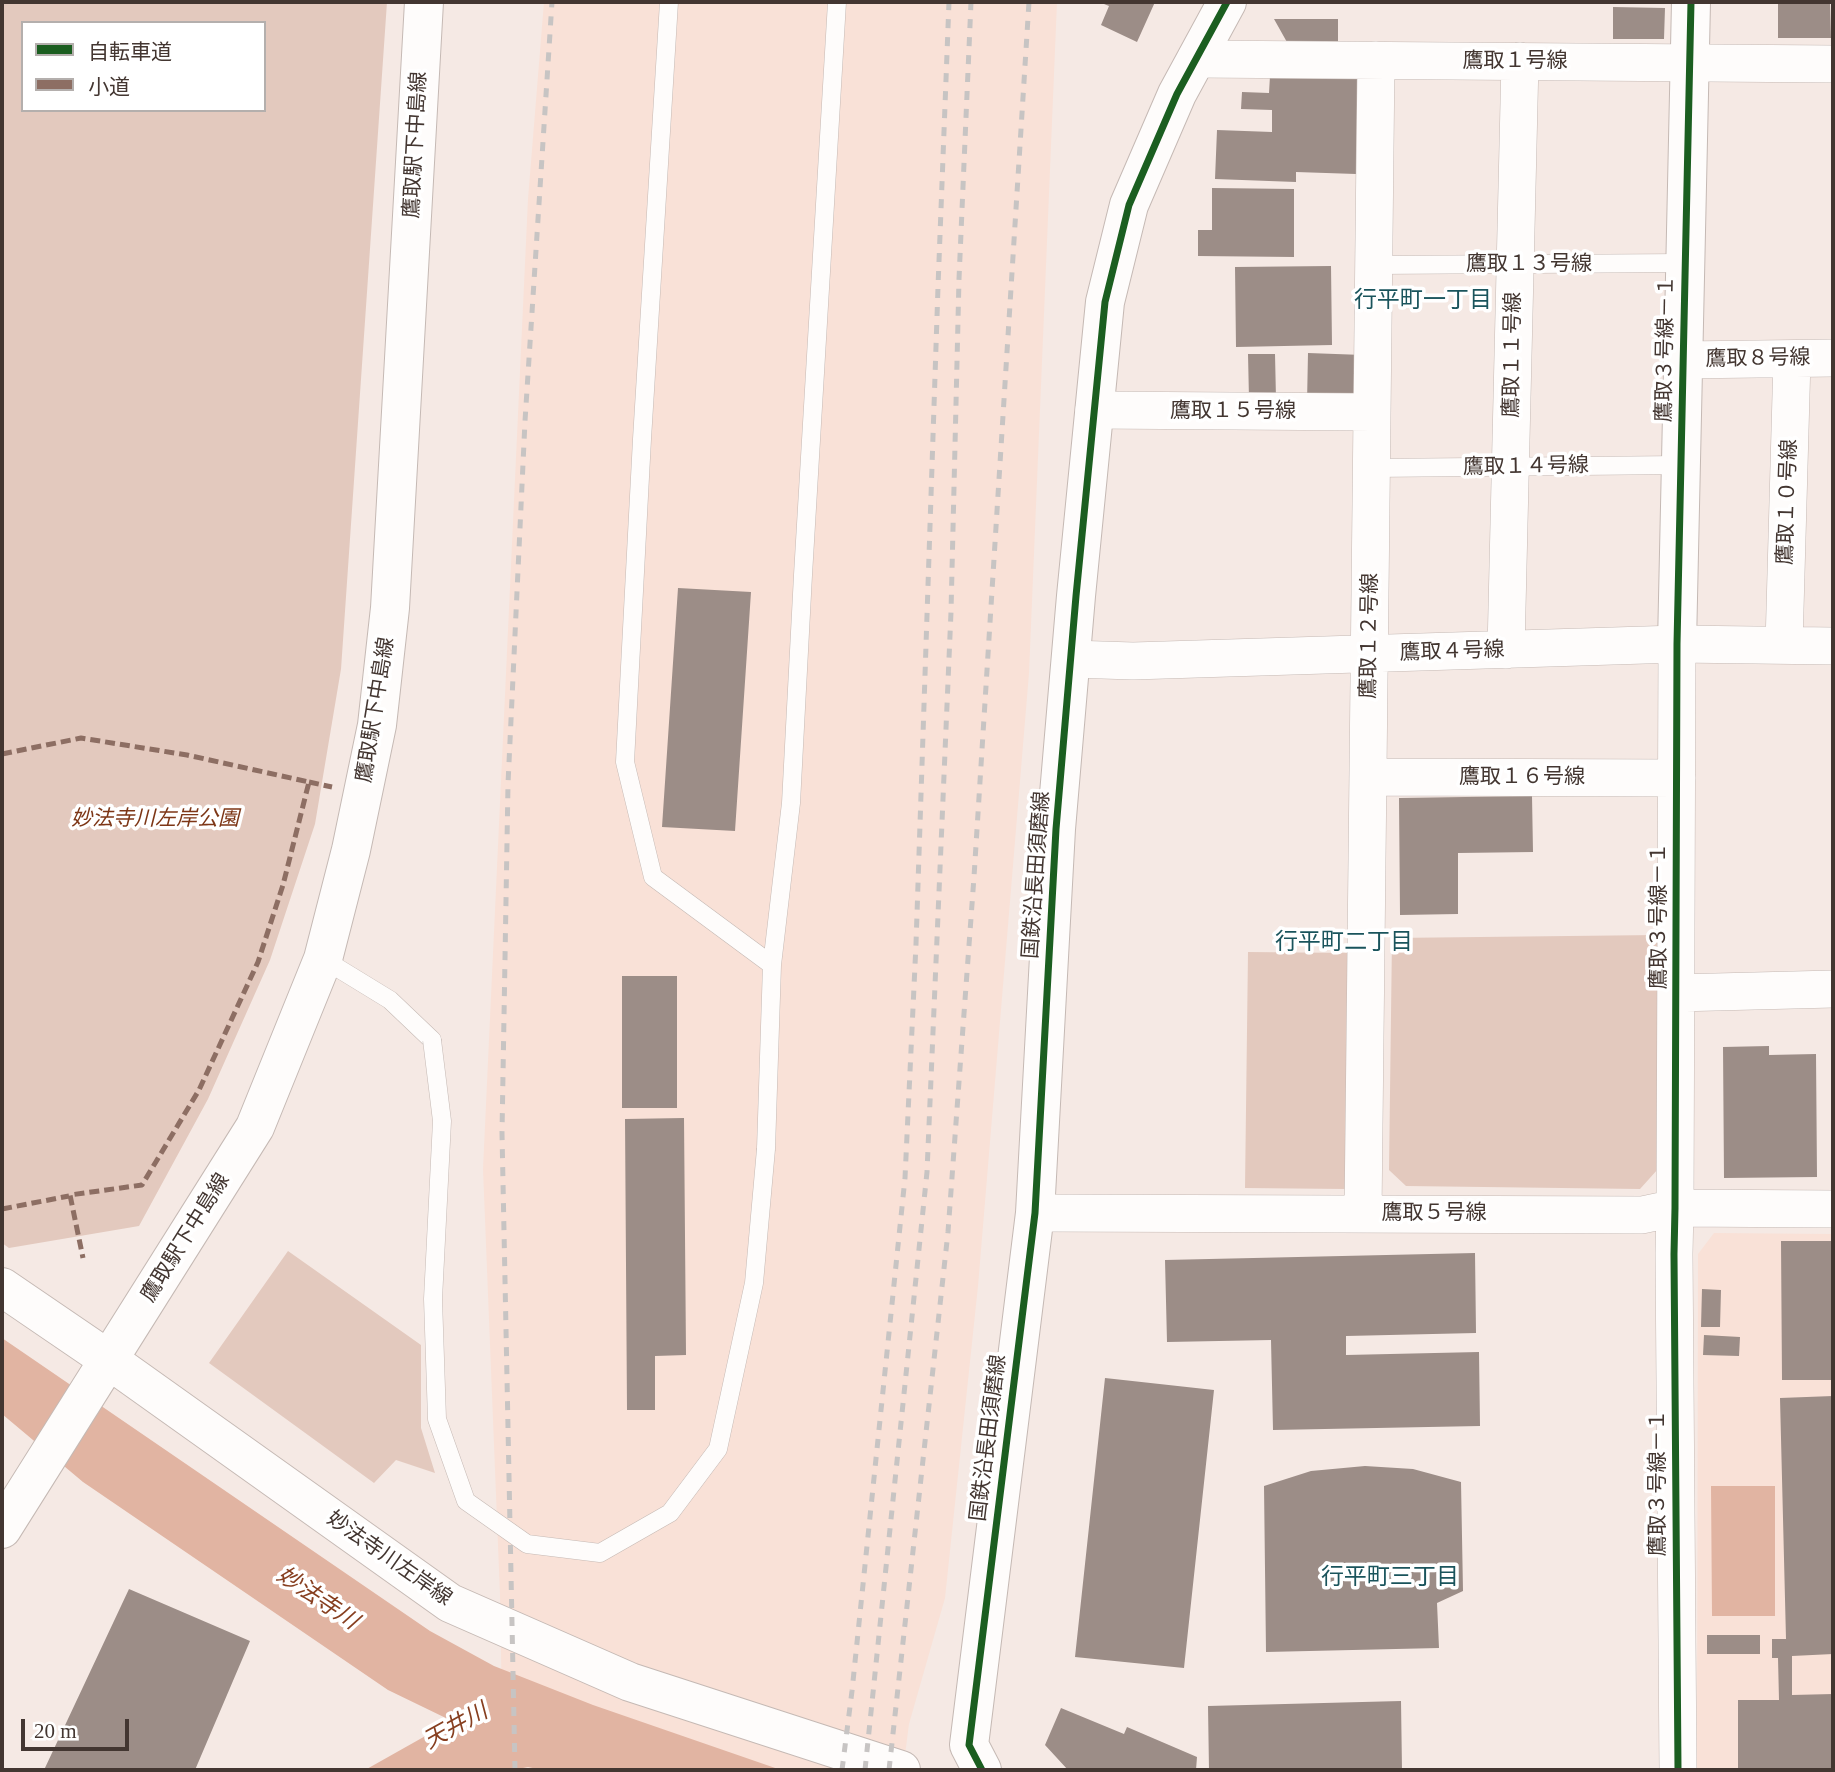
<!DOCTYPE html>
<meta charset="utf-8">
<style>
body{margin:0}
#map{position:relative;width:1835px;height:1772px;overflow:hidden;background:#f5e9e4;font-family:"Times New Roman","Noto Sans JP",serif}
canvas{display:block}
.frame{position:absolute;inset:0;border:4px solid #433631;pointer-events:none}
.legend{position:absolute;left:21px;top:21px;width:245px;height:91px;box-sizing:border-box;background:#fff;border:2px solid #b4afad;margin:0;padding:9px 12px;list-style:none;font-size:21px;color:#433631}
.legend li{display:flex;align-items:center;gap:14px;height:35px}
.legend b{width:35px;border:2px solid #b4afad}
.scale{position:absolute;left:21px;top:1719px;width:108px;height:32px;box-sizing:border-box;border:4px solid #433631;border-top:0;padding-left:9px;font-size:21px;line-height:24px;white-space:nowrap;color:#433631;-webkit-text-stroke:5px #fff;paint-order:stroke}
</style>
<div id="map">
<canvas width="1835" height="1772"></canvas>
<div class="frame"></div>
<ul class="legend">
<li><b style="height:9px;background:#1b5e20"></b>自転車道</li>
<li><b style="height:9px;background:#8d6e63"></b>小道</li>
</ul>
<div class="scale">20 m</div>
</div>
<script>
const c = document.querySelector('canvas').getContext('2d');
c.lineJoin = 'round';
function fill(path, color) { c.fillStyle = color; c.fill(path, 'evenodd'); }
const shape = rows => new Path2D(rows.map(r => 'M' + r).join(''));
function stroke(path, color, width, dash) { c.strokeStyle = color; c.lineWidth = width; c.lineCap = dash ? 'butt' : 'round'; c.setLineDash(dash || []); c.stroke(path); }
function label(font, color, halo, rows, align = 'center') {
  c.font = font + ' "Times New Roman","Noto Sans JP",serif'; c.lineWidth = 7; c.setLineDash([]); c.textBaseline = 'middle'; c.strokeStyle = halo; c.fillStyle = color; for (const [text, x, y, turn = 0] of rows) {
    c.save(); c.translate(x, y); c.rotate((+turn || 0) * Math.PI / 180); c.textAlign = isNaN(turn) ? turn : align; if (halo) c.strokeText(text, 0, 0); c.fillText(text, 0, 0); c.restore();
  }
}
const built = shape([
 [544,2,1057,2,1029,673,978,1286,945,1598,909,1724,903,1770,503,1770,500,1595,483,1169,528,199],
 [1714,1233,1833,1234,1833,1770,1697,1770,1698,1254]
]);
const green = shape([
 [2,2,387,2,341,669,315,824,270,960,208,1099,139,1226,9,1248,2,1243],
 [23,23,264,23,264,110,23,110],
 [1657,935,1658,1169,1640,1189,1406,1186,1389,1170,1392,938],
 [1248,952,1350,953,1346,1189,1245,1188],
 [288,1251,421,1345,421,1428,435,1473,396,1460,374,1483,209,1363]
]);
const water = shape([
 [2,1338,430,1631,494,1666,593,1705,781,1770,542,1770,528,1767,513,1770,365,1770,452,1721,388,1690,83,1482,2,1414],
 [1711,1486,1775,1486,1775,1616,1712,1616]
]);
const building = shape([
 [1099,2,1155,2,1137,42,1101,25,1109,6],
 [1778,2,1830,2,1831,38,1778,38],
 [1613,7,1665,8,1664,39,1613,39],
 [1274,19,1338,19,1338,44,1288,44],
 [1270,76,1359,79,1356,174,1296,172,1296,182,1215,179,1217,130,1272,132,1272,110,1241,109,1242,92,1269,93],
 [1212,188,1294,189,1294,257,1198,256,1198,230,1212,230],
 [1331,266,1332,345,1236,347,1235,267],
 [1308,353,1363,355,1362,403,1307,403],
 [1248,354,1275,354,1276,399,1249,399],
 [678,588,751,592,735,831,662,827],
 [1532,796,1533,852,1458,853,1458,914,1400,915,1399,798],
 [622,976,677,976,677,1108,622,1108],
 [1769,1046,1769,1055,1816,1054,1817,1177,1724,1178,1723,1047],
 [684,1118,686,1355,655,1356,655,1410,627,1410,625,1119],
 [1781,1241,1833,1241,1833,1380,1782,1380],
 [1475,1253,1476,1333,1346,1336,1346,1355,1479,1352,1480,1426,1273,1430,1271,1340,1167,1342,1165,1260],
 [1702,1289,1721,1290,1720,1327,1701,1327],
 [1704,1335,1740,1337,1739,1356,1703,1355],
 [1105,1378,1214,1390,1184,1668,1075,1657],
 [1833,1396,1833,1654,1792,1656,1792,1695,1833,1694,1833,1770,1738,1770,1738,1700,1779,1700,1778,1658,1772,1658,1772,1639,1786,1639,1780,1398],
 [1365,1466,1413,1469,1461,1482,1463,1591,1437,1603,1439,1648,1266,1652,1264,1486,1311,1471],
 [129,1589,250,1641,195,1770,44,1770],
 [1707,1635,1760,1635,1760,1654,1707,1654],
 [1401,1701,1402,1770,1209,1770,1208,1706],
 [1061,1708,1124,1734,1127,1727,1197,1757,1196,1770,1068,1770,1045,1745]
]);
const lane = shape([
 [669,2,642,439,625,762,653,877,772,965],
 [1374,265,1685,263],
 [1372,468,1681,465],
 [323,959,390,1000,432,1040],
 [766,1149,772,965,791,803,803,575,837,2]
]);
const street = shape([
 [1196,59,1833,64],
 [1683,360,1833,358],
 [1094,410,1372,412],
 [1677,644,1675,1208,1674,1254,1678,1770],
 [1784,645,1792,359],
 [1506,650,1520,61],
 [1071,659,1133,661,1677,644,1833,646],
 [1368,777,1677,778],
 [1676,993,1833,989],
 [1035,1213,1642,1215,1675,1208,1833,1209],
 [1363,1213,1376,60]
]);
const secondary = shape([
 [1677,644,1691,2],
 [2,1287,109,1360,450,1603,630,1682,901,1770],
 [2,1529,255,1127,323,959,351,850,377,725,390,608,424,2],
 [982,1770,969,1745,1035,1213,1056,829,1076,596,1105,302,1129,205,1177,94,1227,2]
]);
const rail = shape([
 [515,1770,502,1133,508,784,525,421,552,2],
 [842,1770,852,1691,905,1178,916,944,938,287,949,2],
 [865,1770,927,1172,951,612,959,279,971,2],
 [889,1770,948,1232,974,877,1029,2]
]);
const laneBridge = shape([
 [432,1040,442,1121,433,1299,437,1419,466,1501,527,1544,600,1553,670,1513,718,1449,754,1283,766,1149]
]);
const quiet = shape([
 [2,754,81,738,187,755,309,782,283,885,258,962,199,1090,142,1185,70,1195,83,1258],
 [309,782,332,787],
 [2,1209,69,1196]
]);
const cycleway = shape([
 [982,1770,969,1745,1035,1213,1056,829,1076,596,1105,302,1129,205,1177,94,1227,2],
 [1678,1770,1674,1254,1675,1208,1677,644,1691,2]
]);
const streetNames = [
 ["鷹取１号線",1515,61],
 ["鷹取駅下中島線",416,145,-87],
 ["鷹取１３号線",1529,264],
 ["鷹取３号線－１",1666,349,-89],
 ["鷹取１１号線",1513,355,-89],
 ["鷹取８号線",1758,359,-1],
 ["鷹取１５号線",1233,411],
 ["鷹取１４号線",1526,467,-1],
 ["鷹取１０号線",1788,502,-88],
 ["鷹取１２号線",1370,636,-89],
 ["鷹取４号線",1452,652,-2],
 ["鷹取駅下中島線",376,710,-81],
 ["鷹取１６号線",1522,777],
 ["国鉄沿長田須磨線",1037,875,-86],
 ["鷹取３号線－１",1659,916,-90],
 ["鷹取５号線",1434,1213],
 ["鷹取駅下中島線",186,1238,-58],
 ["国鉄沿長田須磨線",989,1438,-83],
 ["鷹取３号線－１",1658,1483,-90],
 ["妙法寺川左岸線",389,1559,35]
];
const parkNames = [
 ["妙法寺川左岸公園",155,819]
];
const neighbourhoodNames = [
 ["行平町一丁目",1423,301],
 ["行平町二丁目",1344,943],
 ["行平町三丁目",1390,1578]
];
const waterNames = [
 ["妙法寺川",317,1599,34],
 ["天井川",456,1727,-29]
];
fill(built, '#f9e1d7');
fill(green, '#e3c9be');
fill(water, '#e1b4a2');
fill(building, '#9c8d87');
stroke(lane, '#c5b9b4', 19);
stroke(street, '#c5b9b4', 38);
stroke(secondary, '#c5b9b4', 40);
stroke(lane, '#fefcfb', 18);
stroke(street, '#fefcfb', 37);
stroke(secondary, '#fefcfb', 38);
stroke(rail, '#c7c4c3', 5, [9, 9]);
stroke(laneBridge, '#c5b9b4', 19, []);
stroke(laneBridge, '#fefcfb', 18);
stroke(quiet, '#8d6e63', 5, [10, 5]);
stroke(cycleway, '#1b5e20', 7);
label('21px', '#433631', '#fff', streetNames);
label('italic 21px', '#7d3616', '#fff', parkNames);
label('23px', '#1a545c', '#fff', neighbourhoodNames);
label('italic 23px', '#873f20', '#fff', waterNames);
</script>
